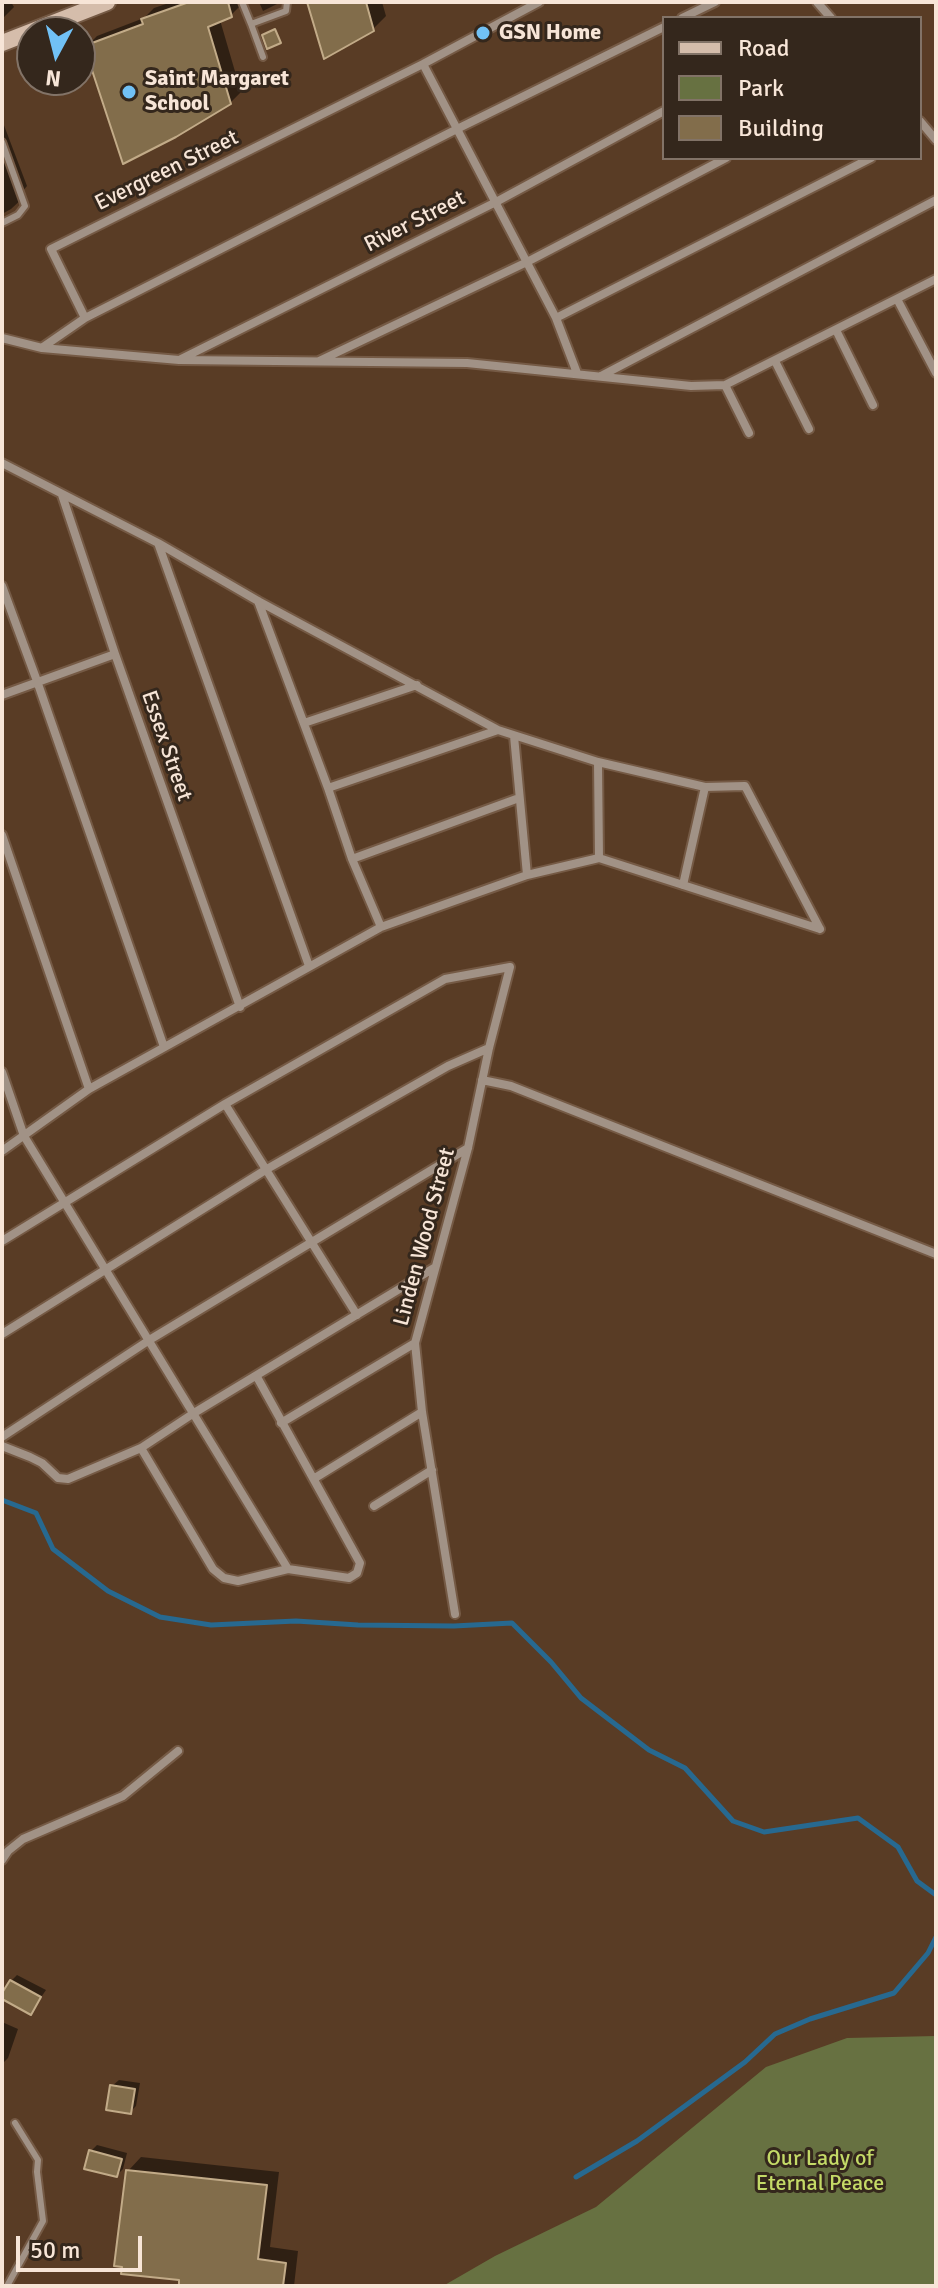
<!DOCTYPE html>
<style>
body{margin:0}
#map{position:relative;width:938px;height:2288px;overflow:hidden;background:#593c25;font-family:Signika,sans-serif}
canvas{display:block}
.frame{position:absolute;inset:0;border:4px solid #f7e5d7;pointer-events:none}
.legend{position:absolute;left:662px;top:16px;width:260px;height:144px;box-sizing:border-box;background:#34271c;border:2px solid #827367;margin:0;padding:10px 14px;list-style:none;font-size:24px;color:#f7e5d7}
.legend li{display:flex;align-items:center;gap:16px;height:40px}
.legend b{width:40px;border:2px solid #827367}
.north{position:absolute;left:16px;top:16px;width:80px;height:80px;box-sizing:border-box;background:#34271c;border:2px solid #827367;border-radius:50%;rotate:187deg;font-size:22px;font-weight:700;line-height:32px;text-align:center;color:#f7e5d7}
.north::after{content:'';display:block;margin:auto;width:28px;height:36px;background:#71c1f5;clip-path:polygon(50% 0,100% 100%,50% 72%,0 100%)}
.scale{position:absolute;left:16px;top:2236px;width:126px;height:36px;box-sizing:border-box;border:4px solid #f7e5d7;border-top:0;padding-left:10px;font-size:24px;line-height:28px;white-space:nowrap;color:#f7e5d7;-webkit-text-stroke:6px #34271c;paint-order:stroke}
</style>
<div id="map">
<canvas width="938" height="2288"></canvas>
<div class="frame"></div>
<ul class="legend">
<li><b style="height:10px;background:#d5bdab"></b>Road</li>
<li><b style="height:22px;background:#677141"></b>Park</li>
<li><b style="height:22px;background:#826d4b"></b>Building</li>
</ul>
<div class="north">N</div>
<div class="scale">50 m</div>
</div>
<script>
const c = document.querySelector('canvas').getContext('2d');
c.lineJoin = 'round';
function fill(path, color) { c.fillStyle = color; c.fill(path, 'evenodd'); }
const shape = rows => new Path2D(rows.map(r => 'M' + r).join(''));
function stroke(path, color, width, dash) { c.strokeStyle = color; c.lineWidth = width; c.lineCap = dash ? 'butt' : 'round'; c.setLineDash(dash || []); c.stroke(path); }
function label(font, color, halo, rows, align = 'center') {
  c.font = font + ' Signika,sans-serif'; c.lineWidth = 6; c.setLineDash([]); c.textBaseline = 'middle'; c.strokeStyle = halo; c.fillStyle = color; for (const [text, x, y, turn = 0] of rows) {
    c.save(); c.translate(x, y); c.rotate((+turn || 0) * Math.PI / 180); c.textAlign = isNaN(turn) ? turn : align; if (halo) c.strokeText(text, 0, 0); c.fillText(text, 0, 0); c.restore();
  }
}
const green = shape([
 [936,2036,936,2286,443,2286,495,2256,596,2207,766,2067,847,2038]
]);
const shadow = shape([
 [2,2,11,2,14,7,2,19],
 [172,2,241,2,242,4,231,15,220,20,241,92,230,103,86,47,97,36,144,18,154,8],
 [259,2,281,2,263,11],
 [309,2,382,2,386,16,372,30],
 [2,120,27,186,22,192,24,197,11,209,2,214],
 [17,1975,46,1990,31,2012,11,1981],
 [2,2022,18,2029,8,2058,2,2064],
 [119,2080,140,2083,136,2106,130,2112,112,2086],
 [97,2145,127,2153,123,2169,117,2175,91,2151],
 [141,2157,279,2172,270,2247,298,2251,294,2286,181,2286,182,2279,128,2171]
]);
const stream = shape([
 [2,1500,36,1513,53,1549,108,1591,160,1617,211,1625,296,1621,358,1625,454,1626,512,1623,551,1662,581,1698,649,1750,685,1768,733,1821,764,1832,858,1818,898,1847,917,1881,936,1895],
 [576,2177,637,2141,745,2062,775,2034,810,2019,894,1993,928,1953,936,1937]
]);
const building = shape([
 [189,2,228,2,232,17,208,27,231,104,176,137,123,164,84,46,143,24,141,19,189,2],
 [307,2,366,2,374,31,324,59,307,2],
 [275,29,281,43,267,49,262,35,275,29],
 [10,1980,41,1997,31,2015,2,1999,2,1993,10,1980],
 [110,2085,135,2089,131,2114,106,2110,110,2085],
 [89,2150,122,2159,117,2177,84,2169,89,2150],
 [126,2170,267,2185,258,2259,286,2263,283,2286,179,2286,179,2280,121,2274,122,2267,114,2266,126,2170]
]);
const service = shape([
 [242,2,251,24,286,11,287,2],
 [251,24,263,57],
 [2,142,25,206,18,215,2,223],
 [7,2286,43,2221,37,2172,38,2160,15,2123]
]);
const minor = shape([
 [817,2,831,18],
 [682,18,715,2],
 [423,64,556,318,577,373],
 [920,121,936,140],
 [897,299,936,373],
 [85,318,51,249,423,64,539,2],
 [556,318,871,158],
 [836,330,873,405],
 [2,338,42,348,179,360,467,363,691,386,725,385,936,279],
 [43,347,85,318,457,129,664,27],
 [181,359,496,202,664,111],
 [319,361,527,262,726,158],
 [775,361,809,429],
 [601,376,936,200],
 [725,385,749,433],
 [2,463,158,543,258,601,498,730,598,762,705,787,745,786,820,929],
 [62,495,115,654,240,1007],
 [158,543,309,966],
 [2,586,37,681,164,1047],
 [258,601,328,788,352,859,381,927],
 [2,695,115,654],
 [304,723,417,685],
 [514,736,527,875],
 [598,762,599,858],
 [328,788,498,730],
 [2,835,89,1089],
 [352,859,519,798],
 [683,885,705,787],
 [2,1072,24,1136,288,1569],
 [482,1080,511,1086,936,1254],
 [225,1104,357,1315],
 [2,1151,89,1089,381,927,527,875,599,858,820,929],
 [2,1241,225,1104,445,979,510,967,489,1048,468,1148,415,1343,422,1412,455,1614],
 [2,1334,267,1169,448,1066,489,1048],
 [281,1423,415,1343],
 [2,1437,151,1339,468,1148],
 [2,1446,30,1457,42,1463,58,1478,68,1479,141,1448,194,1413,434,1268],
 [141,1448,213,1569,224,1578,238,1581,288,1569,349,1578,357,1573,360,1563,257,1377],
 [315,1478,422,1412],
 [374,1506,432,1470],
 [2,1860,8,1851,23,1839,123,1796,178,1751]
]);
const secondary = shape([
 [2,43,107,2]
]);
const markers = [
 [483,33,8,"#71c1f5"],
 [129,92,8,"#71c1f5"]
];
const poiNames = [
 ["GSN Home",499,33],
 ["Saint Margaret",145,79],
 ["School",145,104]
];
const streetNames = [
 ["Evergreen Street",167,171,-26],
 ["River Street",415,222,-27],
 ["Essex Street",166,746,71],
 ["Linden Wood Street",425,1237,-75]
];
const parkNames = [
 ["Our Lady of",820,2159],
 ["Eternal Peace",820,2184]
];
fill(green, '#677141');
fill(shadow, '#0007');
stroke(stream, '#276990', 5);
fill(building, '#826d4b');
stroke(building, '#c2ab88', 2);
stroke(service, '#755a45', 10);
stroke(minor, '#755a45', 12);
stroke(secondary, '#755a45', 20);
stroke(service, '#a19286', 6);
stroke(minor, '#a19286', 8);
stroke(secondary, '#d5bdab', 16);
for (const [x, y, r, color] of markers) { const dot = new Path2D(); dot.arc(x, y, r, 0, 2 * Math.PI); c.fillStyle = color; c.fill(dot); stroke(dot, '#34271c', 3); }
label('bold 22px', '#f7e5d7', '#34271c', poiNames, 'left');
label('22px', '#f7e5d7', '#34271c', streetNames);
label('22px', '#c4da67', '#34271c', parkNames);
</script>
